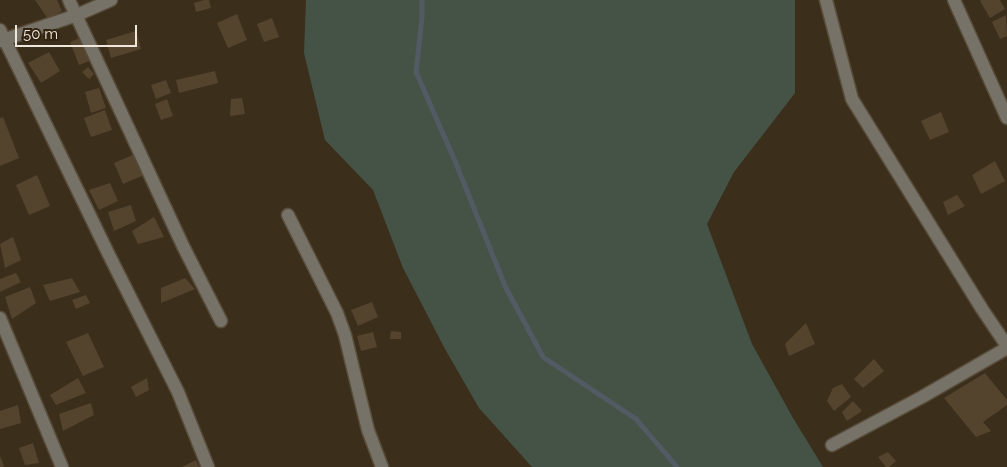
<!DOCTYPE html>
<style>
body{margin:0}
#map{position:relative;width:1007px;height:467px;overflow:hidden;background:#3b2e1b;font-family:Raleway,sans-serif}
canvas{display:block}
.scale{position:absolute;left:15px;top:25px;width:122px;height:22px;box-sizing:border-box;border:2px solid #f0e7dc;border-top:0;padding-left:6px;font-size:15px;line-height:18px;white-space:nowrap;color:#f0e7dc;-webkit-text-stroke:4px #312411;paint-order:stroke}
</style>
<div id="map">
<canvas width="1007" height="467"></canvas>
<div class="scale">50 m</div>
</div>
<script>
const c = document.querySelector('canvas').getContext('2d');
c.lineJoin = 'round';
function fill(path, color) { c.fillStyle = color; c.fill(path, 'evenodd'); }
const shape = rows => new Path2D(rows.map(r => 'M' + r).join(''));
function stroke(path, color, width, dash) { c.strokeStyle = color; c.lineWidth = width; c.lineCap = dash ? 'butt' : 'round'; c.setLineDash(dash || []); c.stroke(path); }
const green = shape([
 [306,0,795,0,795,93,734,172,707,224,752,344,793,418,823,467,532,467,479,408,445,349,403,268,373,190,325,140,304,53]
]);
const stream = shape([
 [422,0,422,17,416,72,455,161,505,286,543,357,636,419,677,467]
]);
const building = shape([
 [35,0,57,0,62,11,48,19],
 [204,0,209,0,211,8,196,12,194,3],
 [981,0,1000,0,1005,9,990,18,980,1],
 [237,14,247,40,228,48,217,23],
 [1006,15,1007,36,1000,39,992,22],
 [272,18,279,37,264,42,257,24],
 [136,31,141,49,111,58,106,40],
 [82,37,92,60,79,65,70,42],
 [49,52,60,71,41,83,28,63],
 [88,67,94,74,89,79,82,72],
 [215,71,218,83,179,93,176,80],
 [166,80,171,93,156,99,151,85],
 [99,88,106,108,91,113,85,92],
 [242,98,245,114,230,116,231,99],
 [167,99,173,116,161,120,155,104],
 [105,110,112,130,91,137,84,118],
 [941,112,949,132,930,140,921,121],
 [3,117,19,158,0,166,0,118],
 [135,154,144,175,123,184,114,163],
 [995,161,1005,181,981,194,972,175],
 [37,175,50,206,29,215,16,185],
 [110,183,118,201,99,210,89,190],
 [957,195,965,206,948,215,943,202],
 [131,205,136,221,114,231,108,212],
 [154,217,164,237,138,244,132,231],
 [13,237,21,260,5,268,0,244],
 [16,273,21,282,0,292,0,279],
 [72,278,80,292,50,301,43,285],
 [185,278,195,289,161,303,161,288],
 [30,287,36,303,12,319,5,297],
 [86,295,90,303,76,309,72,300],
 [372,302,378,317,358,326,351,310],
 [806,323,815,344,789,356,785,344],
 [391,331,401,332,401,339,390,339],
 [373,332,377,347,361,351,357,336],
 [88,333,104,367,83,376,66,342],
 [874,359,884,371,863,388,854,379],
 [985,373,1007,400,1007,405,983,422,991,431,976,437,944,398],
 [78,378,86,393,56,405,50,395],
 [147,378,149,390,136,397,131,387],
 [842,384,851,397,834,411,827,401,833,388],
 [853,401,862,411,847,421,842,412],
 [91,403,94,415,63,431,59,414],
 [18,405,21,423,0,429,0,411],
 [33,443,39,463,25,465,19,448],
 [888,452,896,461,889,467,886,467,878,457],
 [0,456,4,466,3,467,0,467],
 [196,460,199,467,182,467]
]);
const minor = shape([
 [69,0,183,246,221,321],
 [826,0,852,99,982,309,1007,346],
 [954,0,1007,118],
 [0,30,109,255,178,392,208,467],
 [0,41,77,15,111,0],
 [288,215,337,313,345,335,368,430,382,467],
 [0,318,62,467],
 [832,445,922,397,1007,348]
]);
fill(green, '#455347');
stroke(stream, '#525a64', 5);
fill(building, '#54442e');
stroke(minor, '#584c3a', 15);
stroke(minor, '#777267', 12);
</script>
